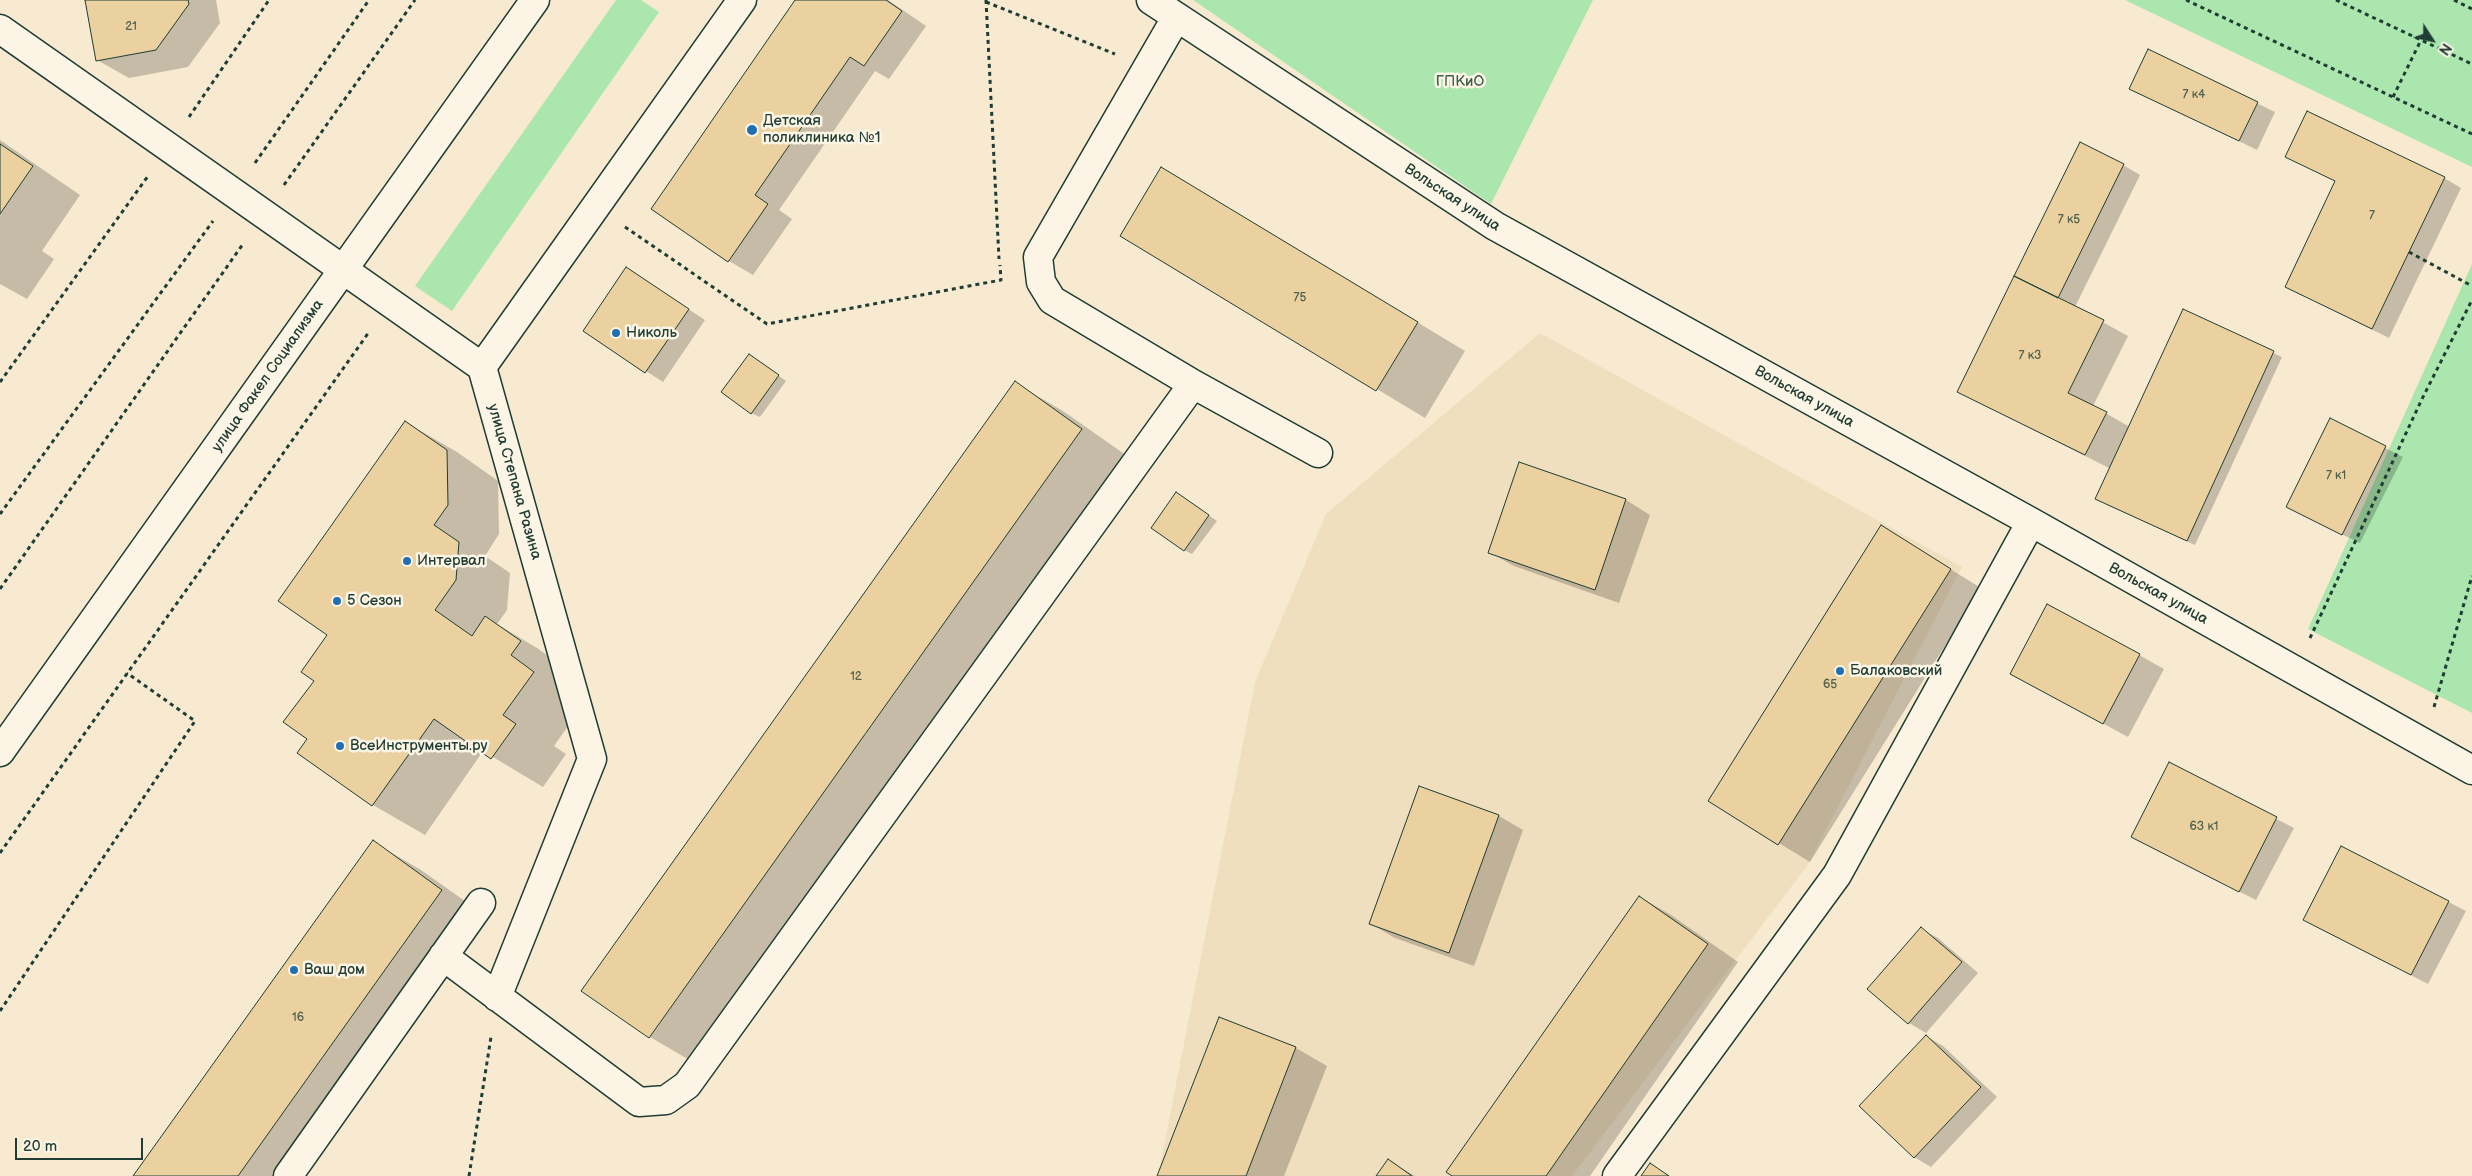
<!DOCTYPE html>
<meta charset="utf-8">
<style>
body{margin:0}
#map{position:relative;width:2472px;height:1176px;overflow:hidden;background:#f7ead0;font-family:"Balsamiq Sans",sans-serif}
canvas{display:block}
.north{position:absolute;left:2407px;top:15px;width:50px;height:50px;-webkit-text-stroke:4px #fcf5e5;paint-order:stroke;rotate:125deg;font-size:14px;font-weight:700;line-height:20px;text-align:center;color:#1f3d34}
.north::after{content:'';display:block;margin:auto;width:18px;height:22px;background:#1f3d34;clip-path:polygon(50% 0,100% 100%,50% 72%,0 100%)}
.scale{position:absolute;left:15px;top:1138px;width:128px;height:22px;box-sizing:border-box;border:2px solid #1f3d34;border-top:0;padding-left:6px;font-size:15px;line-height:18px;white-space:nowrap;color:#1f3d34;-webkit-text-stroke:4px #fcf5e5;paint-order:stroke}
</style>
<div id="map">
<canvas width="2472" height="1176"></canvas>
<div class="north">N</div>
<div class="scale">20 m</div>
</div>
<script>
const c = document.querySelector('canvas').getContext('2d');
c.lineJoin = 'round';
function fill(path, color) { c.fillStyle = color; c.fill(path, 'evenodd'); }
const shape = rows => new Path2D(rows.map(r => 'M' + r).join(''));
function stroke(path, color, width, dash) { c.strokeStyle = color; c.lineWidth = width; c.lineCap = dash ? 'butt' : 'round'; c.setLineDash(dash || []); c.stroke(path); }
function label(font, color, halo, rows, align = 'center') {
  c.font = font + ' "Balsamiq Sans",sans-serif'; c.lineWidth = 5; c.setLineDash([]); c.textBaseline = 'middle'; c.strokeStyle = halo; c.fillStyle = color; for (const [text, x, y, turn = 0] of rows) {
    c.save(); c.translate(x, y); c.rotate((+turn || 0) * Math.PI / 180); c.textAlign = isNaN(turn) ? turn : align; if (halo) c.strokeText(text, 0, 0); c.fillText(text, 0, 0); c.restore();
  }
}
const built = shape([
 [1540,333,1962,567,1807,866,1572,1176,1158,1176,1255,682,1326,514]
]);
const green = shape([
 [616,0,641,0,659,12,452,311,415,286],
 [1193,0,1593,0,1491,204],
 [2125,0,2472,0,2472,167],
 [2472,264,2472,713,2308,629]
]);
const shadow = shape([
 [87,0,216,0,220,23,188,67,129,78,97,60],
 [796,0,888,0,926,26,889,79,875,71,779,210,792,219,753,275,729,261,653,208],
 [2149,51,2275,112,2257,150,2131,88],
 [0,140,80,195,42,251,54,259,27,299,0,284],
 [2287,156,2444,178,2461,188,2389,338,2286,287,2336,182],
 [2123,165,2140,175,2075,307,2128,336,2093,406,2130,427,2183,311,2282,357,2195,545,2105,504,2111,469,1958,392],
 [1161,168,1465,351,1425,418,1121,235],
 [626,268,705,320,663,382,584,331],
 [757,360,786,381,760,417,751,413],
 [1015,383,1063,411,1130,458,698,1065,650,1037,583,990],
 [2330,420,2403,457,2360,543,2304,516],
 [405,422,457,452,498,481,499,534,485,556,510,573,507,610,497,624,537,648,571,672,585,702,554,746,566,754,543,787,483,751,425,835,373,805,299,753,309,739,315,680,328,635],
 [1520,464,1626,500,1650,515,1619,603,1514,566,1489,552],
 [1184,498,1217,521,1192,554,1184,550],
 [1882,527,1981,588,1810,862,1710,801],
 [2139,655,2164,669,2128,737,2036,687],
 [2169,764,2294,828,2256,900,2149,846],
 [1499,816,1523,830,1474,966,1395,938,1371,924],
 [373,842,421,870,489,918,305,1176,134,1176],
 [2342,847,2466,911,2428,984,2304,920],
 [1640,897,1671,915,1738,962,1590,1176,1454,1176],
 [1921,929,1938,938,1978,973,1926,1033,1909,1023,1869,989],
 [1219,1019,1296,1048,1327,1066,1284,1176,1158,1176],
 [1926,1036,1943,1046,1997,1097,1931,1167,1914,1157],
 [1388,1160,1415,1176,1377,1176]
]);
const building = shape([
 [85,0,188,0,189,4,156,50,96,61,85,0],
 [795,0,886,0,902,11,864,66,850,57,755,195,768,204,728,262,651,209,795,0],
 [2148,49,2258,102,2239,141,2129,89,2148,49],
 [2307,111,2445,177,2372,329,2285,287,2335,181,2285,157,2307,111],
 [2080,142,2124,164,2058,298,2014,276,2080,142],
 [0,144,33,166,0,214,0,144],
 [1161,167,1418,322,1376,391,1120,236,1161,167],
 [626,267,689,309,645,373,583,331,626,267],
 [2014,276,2104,320,2068,393,2107,412,2085,455,1957,392,2014,276],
 [2183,309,2274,351,2187,541,2095,499,2183,309],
 [749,354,779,375,751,414,721,392,749,354],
 [1015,381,1082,429,649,1038,581,991,1015,381],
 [2330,418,2386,446,2342,535,2286,507,2330,418],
 [405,421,447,450,448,505,434,525,459,542,456,580,435,610,472,636,485,616,521,641,511,655,534,672,503,715,516,724,491,759,434,719,372,806,297,753,307,739,283,722,314,681,301,672,327,635,278,601,405,421],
 [1519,462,1626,499,1595,590,1488,553,1519,462],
 [1176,492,1209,515,1184,551,1151,528,1176,492],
 [1881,525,1951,569,1778,845,1708,801,1881,525],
 [2047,604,2140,654,2103,724,2010,674,2047,604],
 [2169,762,2277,817,2239,892,2131,837,2169,762],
 [1419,786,1499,815,1449,953,1369,924,1419,786],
 [373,840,442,890,307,1079,238,1176,133,1176,373,840],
 [2341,846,2449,901,2411,975,2303,920,2341,846],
 [1639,896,1708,944,1546,1176,1452,1176,1446,1172,1639,896],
 [1921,927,1962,962,1908,1024,1867,989,1921,927],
 [1219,1017,1296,1047,1246,1176,1157,1176,1219,1017],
 [1926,1035,1981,1087,1914,1158,1859,1106,1926,1035],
 [1388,1159,1412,1176,1376,1176,1388,1159],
 [1650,1163,1669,1176,1641,1176,1650,1163]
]);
const path = shape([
 [986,0,999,259],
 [2186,0,2472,134],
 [2336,0,2472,64],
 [2454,0,2472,9],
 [986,2,1115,54],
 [2393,97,2421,40],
 [189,117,269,0],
 [255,163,369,0],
 [284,185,415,0],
 [625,227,767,324,1001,280,1000,265],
 [2409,252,2472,286],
 [0,382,148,176],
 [0,514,213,221],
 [0,589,243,244],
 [2310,638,2422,399,2472,300],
 [2434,707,2472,576],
 [0,853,369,332],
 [0,1011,195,721,127,673],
 [469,1176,491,1037]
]);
const minor = shape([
 [1151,0,1495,226,2031,522,2472,770],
 [1176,18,1038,257,1041,282,1052,300,1193,384,1318,453],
 [0,29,482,367,592,759,497,997],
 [482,367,742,0],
 [443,956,639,1102,666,1100,687,1085,1193,384],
 [288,1176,481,903],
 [1617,1176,1837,875,2031,522]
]);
const major = shape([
 [0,752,535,0]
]);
const markers = [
 [752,130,6,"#1f6fb2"],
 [616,333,5,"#1f6fb2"],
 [407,561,5,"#1f6fb2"],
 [337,601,5,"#1f6fb2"],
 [1840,671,5,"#1f6fb2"],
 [340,746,5,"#1f6fb2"],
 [294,970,5,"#1f6fb2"]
];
const numberNames = [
 ["21",131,27],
 ["7 к4",2194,95],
 ["7",2372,216],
 ["7 к5",2069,220],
 ["75",1300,298],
 ["7 к3",2030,356],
 ["7 к1",2336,476],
 ["12",856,677],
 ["65",1830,685],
 ["63 к1",2204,827],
 ["16",298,1018]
];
const parkNames = [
 ["ГПКиО",1460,82]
];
const poiNames = [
 ["Детская",763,121],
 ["поликлиника №1",763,138],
 ["Николь",626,333],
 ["Интервал",417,561],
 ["5 Сезон",347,601],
 ["Балаковский",1850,671],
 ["ВсеИнструменты.ру",350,746],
 ["Ваш дом",304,970]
];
const streetNames = [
 ["Вольская улица",1452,198,33],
 ["улица Факел Социализма",268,376,-55],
 ["Вольская улица",1804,397,29],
 ["улица Степана Разина",514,482,74],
 ["Вольская улица",2158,594,29]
];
fill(built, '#efdfbf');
fill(green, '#aae6ad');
fill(shadow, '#0003');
fill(building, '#ebd1a0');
stroke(building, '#1f3d34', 1);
stroke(minor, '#1f3d34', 31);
stroke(major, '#1f3d34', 31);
stroke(path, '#1f3d34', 3, [4, 4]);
stroke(minor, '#fcf5e5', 28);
stroke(major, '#fcf5e5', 28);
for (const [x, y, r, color] of markers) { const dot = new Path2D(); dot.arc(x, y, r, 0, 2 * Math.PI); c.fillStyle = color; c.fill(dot); stroke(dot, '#fcf5e5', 2); }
label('12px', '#52624f', null, numberNames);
label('15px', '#3b5f4c', '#fcf5e5', parkNames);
label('15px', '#1f3d34', '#fcf5e5', poiNames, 'left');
label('15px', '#1f3d34', '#fcf5e5', streetNames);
</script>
